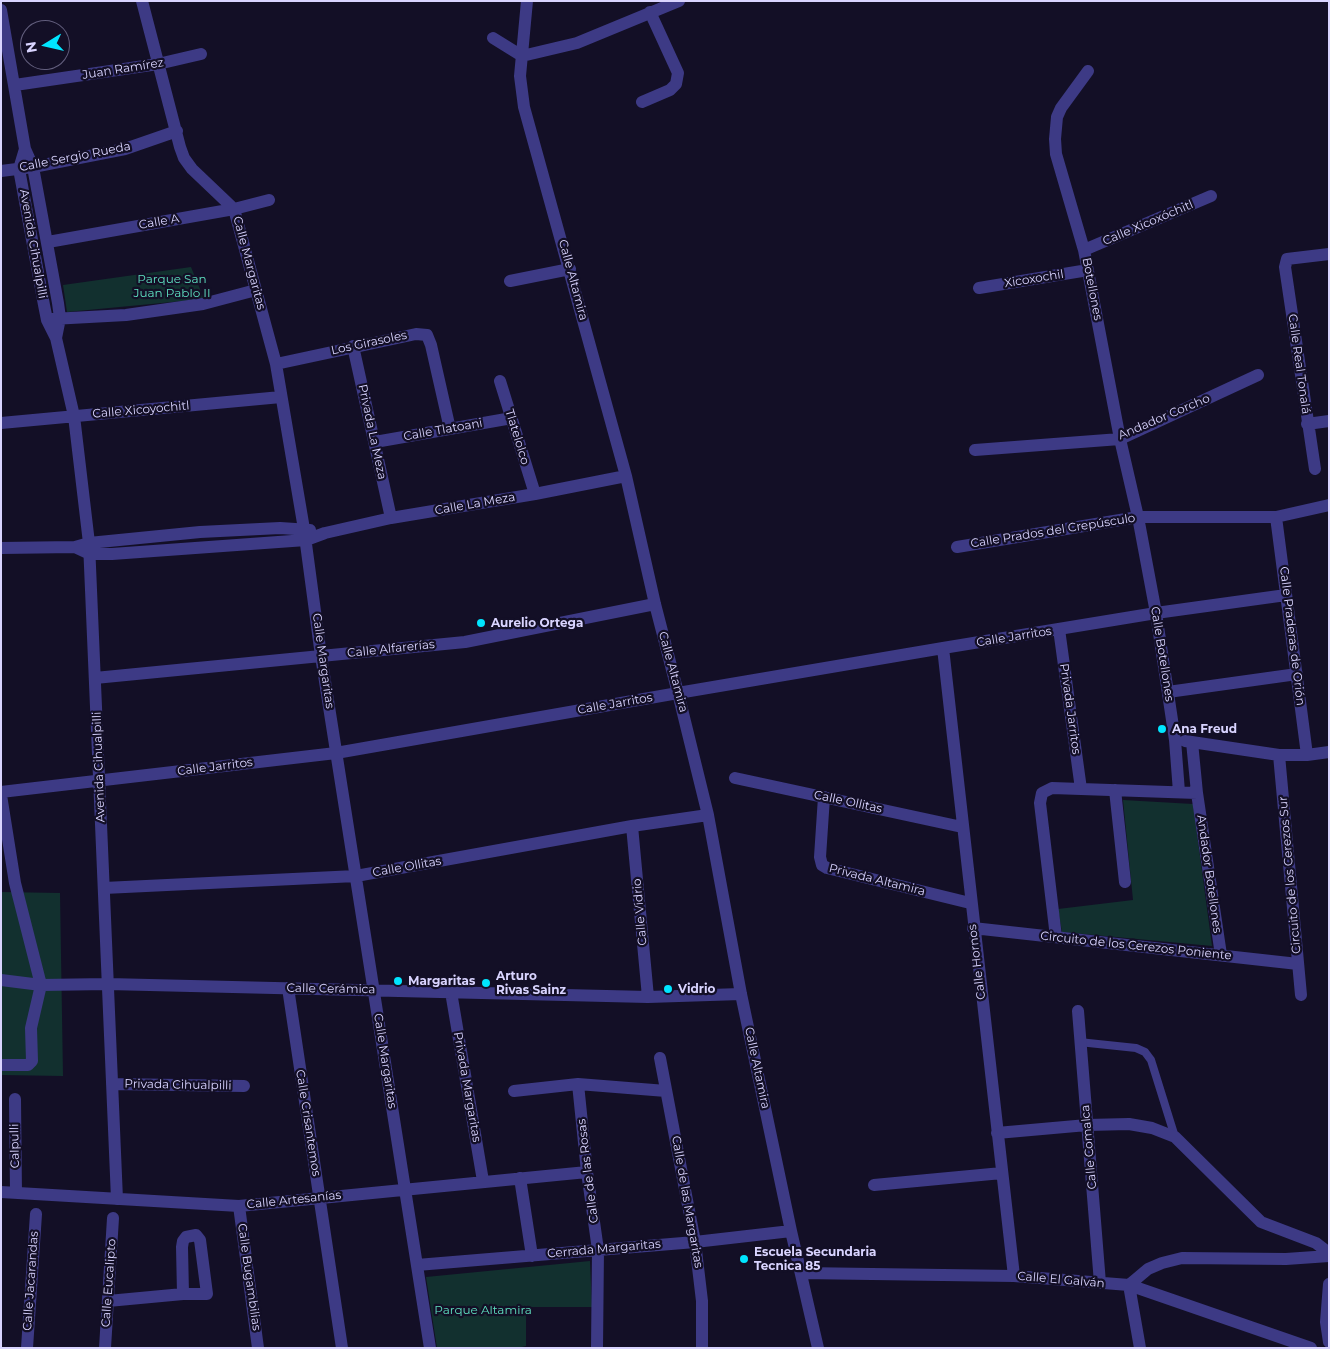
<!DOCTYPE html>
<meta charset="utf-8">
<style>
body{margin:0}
#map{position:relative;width:1330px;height:1349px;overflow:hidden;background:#130f26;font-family:Montserrat,sans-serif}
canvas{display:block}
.frame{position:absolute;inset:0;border:2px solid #d9d4ff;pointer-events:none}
.north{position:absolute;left:20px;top:20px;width:50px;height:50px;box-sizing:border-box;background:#130f26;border:1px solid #625e7d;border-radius:50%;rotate:261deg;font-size:14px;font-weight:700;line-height:20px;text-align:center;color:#d9d4ff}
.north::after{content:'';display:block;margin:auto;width:18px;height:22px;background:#00e5ff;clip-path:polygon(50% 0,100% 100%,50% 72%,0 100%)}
</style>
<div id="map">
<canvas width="1330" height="1349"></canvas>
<div class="frame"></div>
<div class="north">N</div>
</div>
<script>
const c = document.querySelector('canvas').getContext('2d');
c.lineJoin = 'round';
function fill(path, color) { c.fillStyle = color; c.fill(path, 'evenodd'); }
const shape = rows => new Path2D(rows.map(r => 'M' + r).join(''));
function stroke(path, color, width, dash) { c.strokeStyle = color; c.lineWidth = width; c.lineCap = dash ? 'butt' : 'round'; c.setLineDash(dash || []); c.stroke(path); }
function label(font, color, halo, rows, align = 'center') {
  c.font = font + ' Montserrat,sans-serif'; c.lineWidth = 4.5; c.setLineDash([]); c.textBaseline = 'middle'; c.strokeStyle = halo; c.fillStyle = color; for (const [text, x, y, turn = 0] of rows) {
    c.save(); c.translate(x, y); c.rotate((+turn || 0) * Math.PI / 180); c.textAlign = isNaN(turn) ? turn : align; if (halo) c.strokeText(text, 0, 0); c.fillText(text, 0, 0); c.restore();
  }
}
const green = shape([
 [191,267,204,299,67,312,63,285],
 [1123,800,1193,804,1212,946,1062,932,1058,909,1133,900],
 [1,892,60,893,63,1076,1,1075],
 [590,1261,592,1307,526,1307,526,1346,517,1348,437,1348,426,1277]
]);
const lane = shape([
 [1079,1042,1136,1048,1145,1052,1151,1060,1175,1137]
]);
const street = shape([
 [142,1,180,147,184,158,192,169,234,209,276,364,304,529,321,656,430,1348],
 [527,1,520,76,524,107,626,476,655,604,678,693,708,815,741,994,791,1231,818,1348],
 [1,10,25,149,33,167,58,303,60,318,56,338],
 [493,38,522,56],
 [522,56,577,43,679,1],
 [1088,71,1061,108,1057,117,1055,139,1056,154,1084,250,1120,439,1138,517,1156,613,1175,740,1179,792],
 [15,85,158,64,201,54],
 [642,102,670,90,676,84,678,73,650,12],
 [25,149,19,169,44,305,47,320,56,338,74,416,89,543,117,1199],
 [1,171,33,167,125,149,177,131],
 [48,242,234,209,269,200],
 [1084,250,1211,196],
 [510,281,570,269],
 [979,288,1088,270],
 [52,319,126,315,203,304,256,290],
 [353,346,391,518],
 [276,364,416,334,427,335,431,345,450,429],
 [500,381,535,494],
 [1,423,281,397],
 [1307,424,1329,421],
 [375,442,512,418],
 [975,450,1120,439,1258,375],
 [1315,469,1285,267,1287,259,1329,254],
 [1276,517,1307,755],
 [75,547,90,554,112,554,306,540,325,533,391,518,535,494,626,476],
 [957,547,1138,517,1276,517,1329,505],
 [1,548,75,547,89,543,200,532,280,528,310,530],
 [1059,629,1081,789],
 [943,648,1014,1276],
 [95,678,465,642,655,604],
 [1168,692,1297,674],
 [1185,741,1279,755,1307,755,1329,752],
 [1192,742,1197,793,1221,955],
 [1279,755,1301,995],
 [735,778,962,827],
 [1115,790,1125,882],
 [1,792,336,753,678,693,943,648,1156,613,1286,595],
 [1,795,15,883,41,985,31,1028,32,1061,28,1065,1,1065],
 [824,797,820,857,822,865,827,868,970,903],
 [632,826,648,997],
 [104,888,356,876,632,826,708,815],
 [973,928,1298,964],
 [1056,937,1040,803,1042,793,1052,788,1197,793],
 [1,980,41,985,108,984,648,997,741,994],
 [288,988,342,1348],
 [451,992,483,1181],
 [1078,1011,1100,1283],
 [660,1058,695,1242,702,1301,702,1348],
 [112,1084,244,1086],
 [578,1084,587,1172,598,1250,597,1348],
 [514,1091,578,1084,666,1091],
 [15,1099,16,1193],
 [997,1133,1087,1125,1129,1124,1152,1128,1175,1137,1261,1222,1316,1243,1329,1253],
 [520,1178,532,1256],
 [874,1185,1002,1173],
 [1,1192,239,1206,587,1172],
 [239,1206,258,1348],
 [417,1265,695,1242,791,1231],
 [801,1273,1014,1276,1129,1285,1311,1348],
 [1329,1284,1326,1322,1329,1342],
 [108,1301,183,1294,207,1294,200,1240,196,1235,186,1237,183,1241,182,1247,183,1294],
 [27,1348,36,1214],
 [105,1348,113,1218],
 [1140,1348,1129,1285,1148,1269,1162,1263,1182,1258,1286,1259,1329,1256]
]);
const markers = [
 [481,623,5,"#00e5ff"],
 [1162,729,5,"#00e5ff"],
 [398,981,5,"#00e5ff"],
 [486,983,5,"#00e5ff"],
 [668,989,5,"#00e5ff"],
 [744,1259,5,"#00e5ff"]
];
const streetNames = [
 ["Juan Ramírez",123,69,-9],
 ["Calle Sergio Rueda",75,157,-11],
 ["Calle A",159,222,-10],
 ["Calle Xicoxóchitl",1148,223,-23],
 ["Avenida Cihualpilli",33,244,80],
 ["Calle Margaritas",249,263,75],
 ["Xicoxochil",1034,279,-9],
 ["Calle Altamira",573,280,75],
 ["Botellones",1092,289,79],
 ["Los Girasoles",369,343,-12],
 ["Calle Real Tonalá",1299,364,82],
 ["Calle Xicoyochitl",141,410,-5],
 ["Andador Corcho",1164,417,-23],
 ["Calle Tlatoani",443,430,-10],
 ["Privada La Meza",372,432,78],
 ["Tlatelolco",517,437,73],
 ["Calle La Meza",475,504,-10],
 ["Calle Prados del Crepúsculo",1053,531,-9],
 ["Calle Praderas de Orión",1292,636,83],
 ["Calle Jarritos",1014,637,-9],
 ["Calle Alfarerías",391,649,-6],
 ["Calle Botellones",1162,654,81],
 ["Calle Margaritas",323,661,82],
 ["Calle Altamira",673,672,75],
 ["Calle Jarritos",615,704,-10],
 ["Privada Jarritos",1070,709,82],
 ["Avenida Cihualpilli",99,767,-92],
 ["Calle Jarritos",215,767,-7],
 ["Calle Ollitas",848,802,12],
 ["Calle Ollitas",407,867,-10],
 ["Andador Botellones",1209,874,82],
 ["Circuito de los Cerezos Sur",1290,875,-95],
 ["Privada Altamira",877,880,14],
 ["Calle Vidrio",640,912,-95],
 ["Circuito de los Cerezos Poniente",1136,946,6],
 ["Calle Hornos",977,962,-97],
 ["Calle Cerámica",331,989,1],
 ["Calle Margaritas",385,1061,81],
 ["Calle Altamira",757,1068,78],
 ["Privada Cihualpilli",178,1085,1],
 ["Privada Margaritas",467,1087,80],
 ["Calle Crisantemos",308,1123,81],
 ["Calpulli",15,1146,-91],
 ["Calle Comalca",1089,1147,-95],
 ["Calle de las Rosas",588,1171,-97],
 ["Calle Artesanías",294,1200,-6],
 ["Calle de las Margaritas",687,1202,80],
 ["Cerrada Margaritas",604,1249,-5],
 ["Calle Bugambilias",249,1277,82],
 ["Calle El Galván",1061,1280,5],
 ["Calle Jacarandas",31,1281,-86],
 ["Calle Eucalipto",109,1283,-86]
];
const parkNames = [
 ["Parque San",172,279],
 ["Juan Pablo II",172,293],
 ["Parque Altamira",483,1310]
];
const poiNames = [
 ["Aurelio Ortega",491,623],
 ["Ana Freud",1172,729],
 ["Arturo",496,976],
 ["Rivas Sainz",496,990],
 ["Margaritas",408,981],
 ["Vidrio",678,989],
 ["Escuela Secundaria",754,1252],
 ["Tecnica 85",754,1266]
];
fill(green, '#12302f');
stroke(lane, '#3d3a85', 8);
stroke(street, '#3d3a85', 12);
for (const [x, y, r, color] of markers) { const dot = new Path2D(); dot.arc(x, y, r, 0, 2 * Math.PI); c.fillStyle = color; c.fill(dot); stroke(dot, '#130f26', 2); }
label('12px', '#d9d4ff', '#130f26', streetNames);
label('12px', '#5fe0c0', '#130f26', parkNames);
label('bold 12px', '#d9d4ff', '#130f26', poiNames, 'left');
</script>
